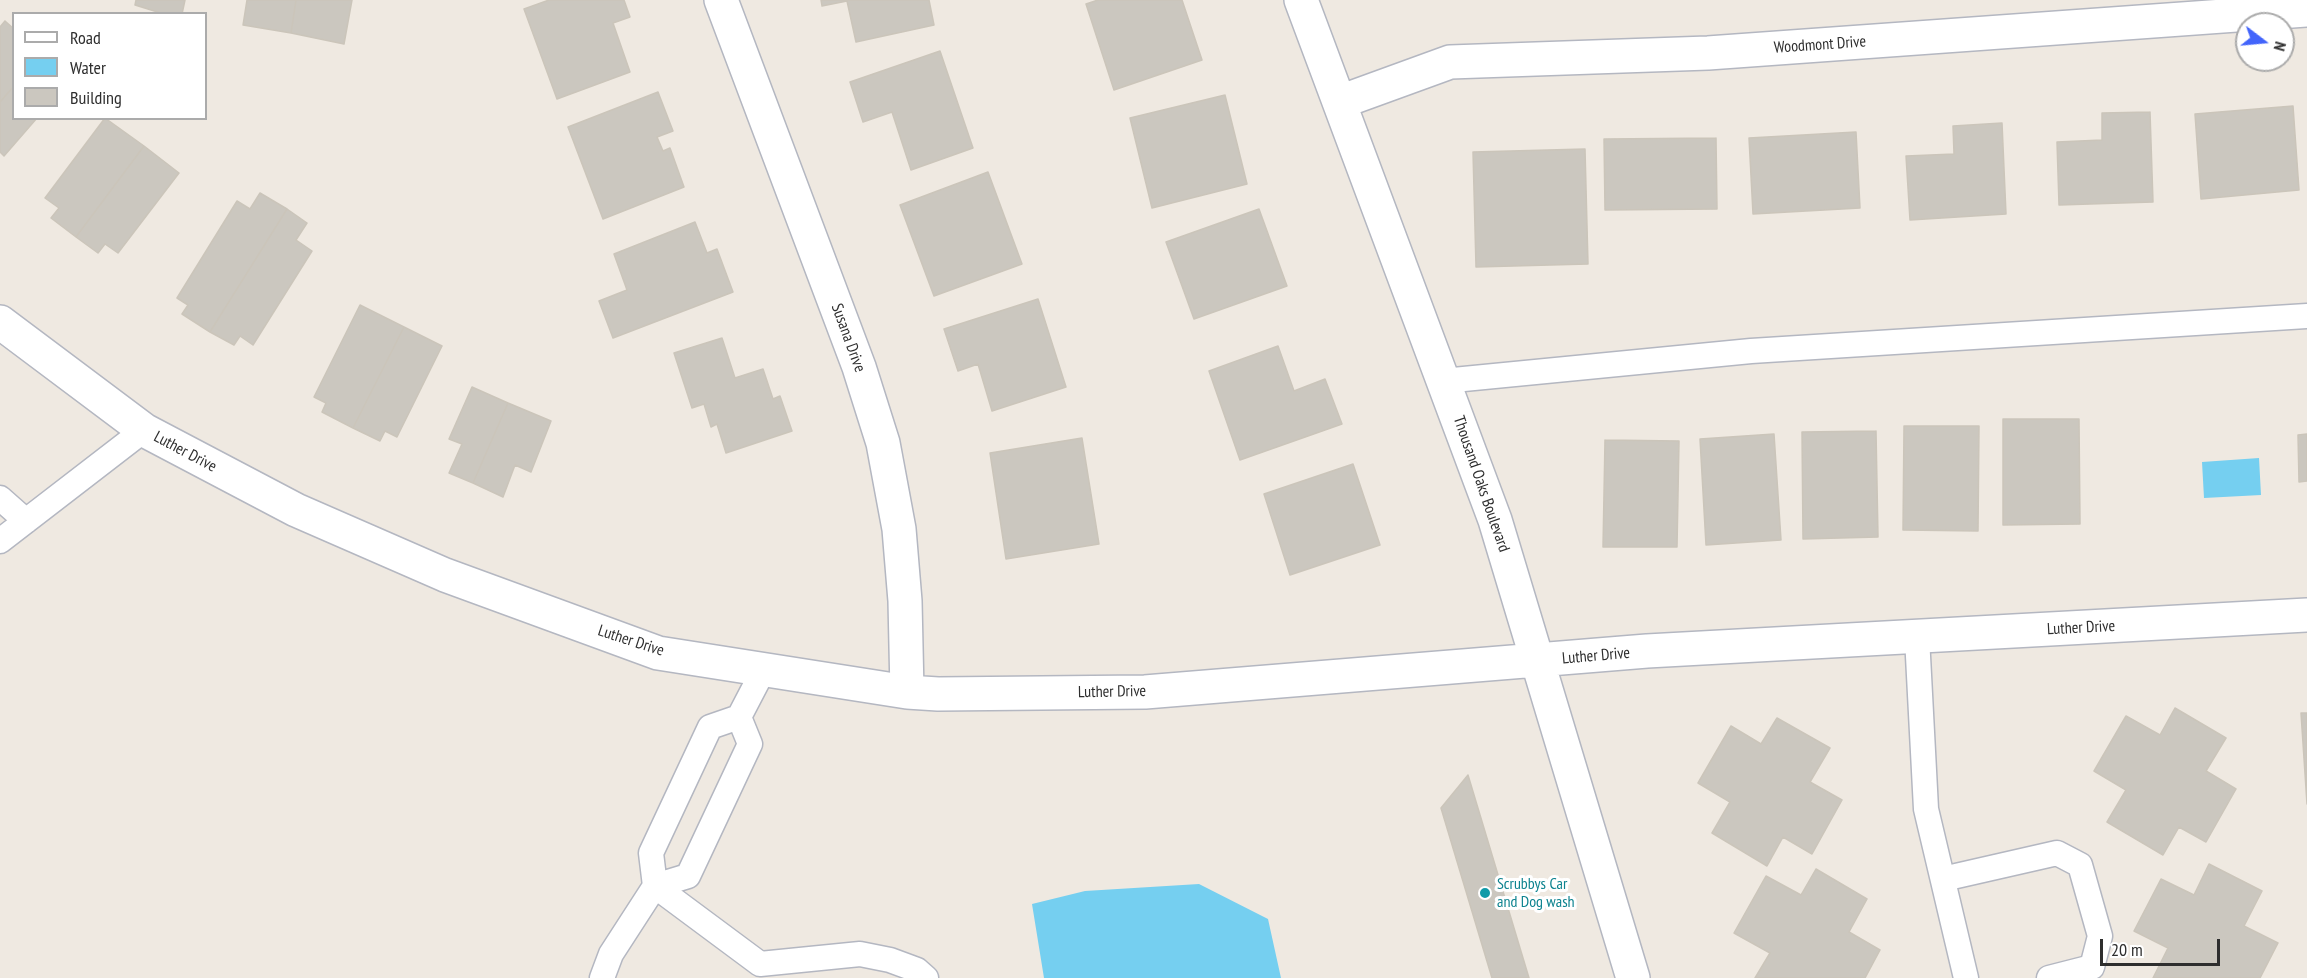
<!DOCTYPE html>
<style>
body{margin:0}
#map{position:relative;width:2307px;height:978px;overflow:hidden;background:#efe9e1;font-family:"PT Sans Narrow",sans-serif}
canvas{display:block}
.legend{position:absolute;left:12px;top:12px;width:195px;height:108px;box-sizing:border-box;background:#fff;border:2px solid #ababab;margin:0;padding:8px 10px;list-style:none;font-size:18px;color:#2e2e2e}
.legend li{display:flex;align-items:center;gap:12px;height:30px}
.legend b{width:30px;border:2px solid #ababab}
.north{position:absolute;left:2235px;top:12px;width:60px;height:60px;box-sizing:border-box;background:#fff;border:2px solid #ababab;border-radius:50%;rotate:106deg;font-size:16px;font-weight:700;line-height:24px;text-align:center;color:#2e2e2e}
.north::after{content:'';display:block;margin:auto;width:21px;height:27px;background:#4264fb;clip-path:polygon(50% 0,100% 100%,50% 72%,0 100%)}
.scale{position:absolute;left:2100px;top:939px;width:120px;height:27px;box-sizing:border-box;border:3px solid #2e2e2e;border-top:0;padding-left:8px;font-size:18px;line-height:21px;white-space:nowrap;color:#2e2e2e;-webkit-text-stroke:4px #fff;paint-order:stroke}
</style>
<div id="map">
<canvas width="2307" height="978"></canvas>
<ul class="legend">
<li><b style="height:8px;background:#fff"></b>Road</li>
<li><b style="height:16px;background:#75cff0"></b>Water</li>
<li><b style="height:16px;background:#cbc7bf"></b>Building</li>
</ul>
<div class="north">N</div>
<div class="scale">20 m</div>
</div>
<script>
const c = document.querySelector('canvas').getContext('2d');
c.lineJoin = 'round';
function fill(path, color) { c.fillStyle = color; c.fill(path, 'evenodd'); }
const shape = rows => new Path2D(rows.map(r => 'M' + r).join(''));
function stroke(path, color, width, dash) { c.strokeStyle = color; c.lineWidth = width; c.lineCap = dash ? 'butt' : 'round'; c.setLineDash(dash || []); c.stroke(path); }
function label(font, color, halo, rows, align = 'center') {
  c.font = font + ' "PT Sans Narrow",sans-serif'; c.lineWidth = 6; c.setLineDash([]); c.textBaseline = 'middle'; c.strokeStyle = halo; c.fillStyle = color; for (const [text, x, y, turn = 0] of rows) {
    c.save(); c.translate(x, y); c.rotate((+turn || 0) * Math.PI / 180); c.textAlign = isNaN(turn) ? turn : align; if (halo) c.strokeText(text, 0, 0); c.fillText(text, 0, 0); c.restore();
  }
}
const water = shape([
 [2259,458,2261,495,2204,498,2202,462],
 [1199,884,1268,919,1281,978,1044,978,1032,904,1085,891]
]);
const building = shape([
 [136,0,185,0,182,14,164,14,135,5,136,0],
 [247,0,296,0,291,33,243,25,247,0],
 [296,0,352,0,344,44,291,33,296,0],
 [549,0,624,0,630,17,613,23,630,72,557,99,524,9,549,0],
 [821,0,929,0,934,25,856,42,847,1,822,6,821,0],
 [1098,0,1182,0,1202,60,1114,90,1086,4,1098,0],
 [5,21,14,29,14,86,0,102,0,27,5,21],
 [940,51,973,148,911,170,892,112,863,122,850,82,940,51],
 [14,86,14,118,37,118,4,156,0,152,0,102,14,86],
 [658,92,673,131,657,137,663,151,670,148,684,187,603,219,568,127,658,92],
 [1225,95,1247,184,1152,208,1130,118,1225,95],
 [2293,106,2299,190,2201,199,2195,114,2293,106],
 [2150,112,2153,202,2059,205,2057,142,2102,140,2102,113,2150,112],
 [105,118,144,146,76,237,51,218,59,208,45,198,105,118],
 [2002,123,2006,214,1910,220,1906,156,1954,154,1953,126,2002,123],
 [1856,132,1860,208,1753,214,1749,138,1856,132],
 [1716,138,1717,209,1605,210,1604,139,1716,138],
 [144,146,179,173,118,253,105,244,98,253,76,237,144,146],
 [1585,149,1588,264,1476,267,1473,152,1585,149],
 [988,172,1022,264,934,296,900,205,988,172],
 [260,193,287,209,210,332,182,314,188,305,177,298,237,201,250,209,260,193],
 [287,209,307,223,296,240,312,251,253,345,240,336,234,345,210,332,287,209],
 [1259,209,1287,286,1194,319,1166,242,1259,209],
 [695,222,707,253,717,249,733,292,613,338,599,301,627,290,614,254,695,222],
 [1038,299,1066,387,992,411,978,364,958,371,944,329,1038,299],
 [360,305,404,327,353,428,322,412,326,403,314,397,360,305],
 [404,327,442,346,397,437,385,431,380,441,353,428,404,327],
 [722,338,735,378,763,369,773,399,780,396,792,431,726,453,717,424,711,427,704,404,692,408,674,353,722,338],
 [1278,346,1294,391,1325,379,1342,424,1240,460,1209,371,1278,346],
 [472,387,508,403,473,483,449,473,462,444,449,439,472,387],
 [508,403,551,421,531,472,515,465,503,497,473,483,508,403],
 [2003,419,2079,419,2080,524,2003,525,2003,419],
 [1904,426,1979,426,1978,531,1903,530,1904,426],
 [1876,431,1878,537,1803,539,1802,432,1876,431],
 [1774,434,1781,540,1706,545,1700,439,1774,434],
 [2307,434,2307,481,2299,482,2298,435,2307,434],
 [1082,438,1099,544,1006,559,990,453,1082,438],
 [1605,440,1679,441,1677,547,1603,547,1605,440],
 [1353,464,1380,545,1290,575,1264,494,1353,464],
 [2175,708,2226,738,2206,771,2236,789,2206,842,2179,827,2163,855,2107,822,2126,790,2094,771,2126,716,2160,735,2175,708],
 [2301,713,2307,713,2307,804,2301,713],
 [1777,718,1830,748,1810,782,1842,800,1812,854,1783,837,1767,866,1712,833,1730,802,1698,783,1731,726,1761,744,1777,718],
 [1468,775,1529,978,1492,978,1441,808,1468,775],
 [2209,864,2262,891,2244,926,2278,943,2260,978,2153,978,2168,948,2134,931,2161,879,2194,895,2209,864],
 [1816,869,1867,899,1849,932,1880,950,1865,978,1755,978,1770,953,1734,933,1766,876,1801,895,1816,869]
]);
const service = shape([
 [1443,381,1751,351,2307,316],
 [0,498,26,521],
 [0,541,144,430],
 [1917,637,1926,809,1966,978],
 [1943,879,2057,853,2080,865,2100,936,2092,967,2049,978],
 [655,886,760,964,860,954,890,960,917,970,926,978],
 [655,886,688,876,750,744,739,717],
 [602,978,611,954,655,886,651,853,710,727,739,717,764,669]
]);
const minor = shape([
 [721,0,859,367,883,443,899,529,905,601,907,692],
 [1301,0,1495,520,1633,978],
 [1340,102,1450,62,1708,53,2307,10],
 [0,322,144,430,296,510,445,575,658,653,907,692,938,694,1145,692,1647,651,2307,615]
]);
const markers = [
 [1485,893,6,"#0f9aa8"]
];
const streetNames = [
 ["Woodmont Drive",1820,45,-4],
 ["Susana Drive",848,338,70],
 ["Luther Drive",185,452,28],
 ["Thousand Oaks Boulevard",1481,484,71],
 ["Luther Drive",2081,628,-3],
 ["Luther Drive",631,641,18],
 ["Luther Drive",1596,656,-5],
 ["Luther Drive",1112,692,-1]
];
const cultureNames = [
 ["Scrubbys Car",1497,884],
 ["and Dog wash",1497,902]
];
fill(water, '#75cff0');
fill(building, '#cbc7bf');
stroke(building, '#cbc5ba', 1.5);
stroke(service, '#b4b7c1', 27);
stroke(minor, '#b4b7c1', 36);
stroke(service, '#fff', 24);
stroke(minor, '#fff', 33);
for (const [x, y, r, color] of markers) { const dot = new Path2D(); dot.arc(x, y, r, 0, 2 * Math.PI); c.fillStyle = color; c.fill(dot); stroke(dot, '#fff', 2); }
label('16px', '#2e2e2e', '#fff', streetNames);
label('16px', '#0d838f', '#fff', cultureNames, 'left');
</script>
